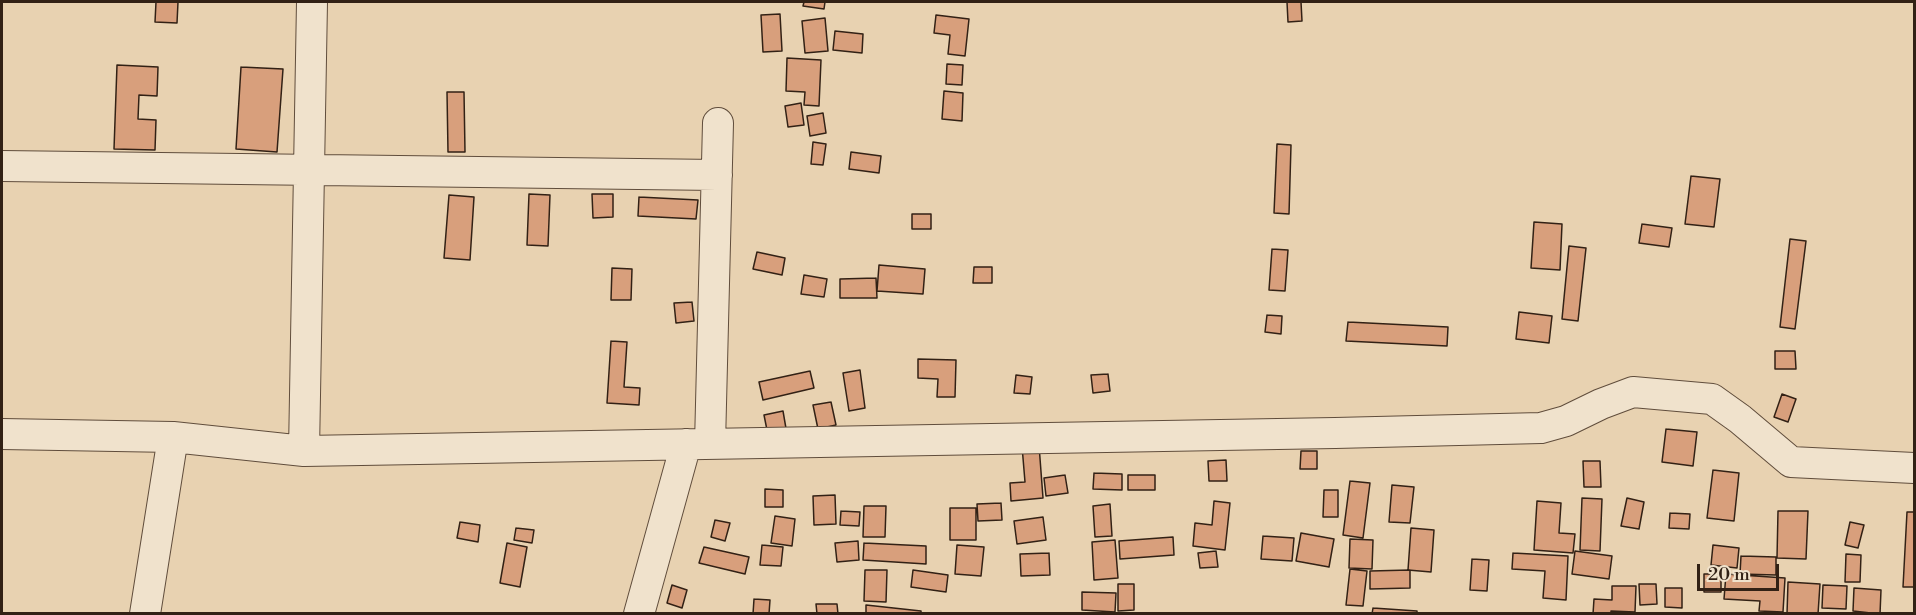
<!DOCTYPE html>
<style>
body{margin:0}
#map{position:relative;width:1916px;height:615px;overflow:hidden;background:#e8d2b1;font-family:"Libre Bodoni",serif}
canvas{display:block}
.frame{position:absolute;inset:0;border:3px solid #322115;pointer-events:none}
.scale{position:absolute;left:1697px;top:564px;width:82px;height:27px;box-sizing:border-box;border:3px solid #322115;border-top:0;padding-left:8px;font-size:18px;line-height:21px;white-space:nowrap;color:#322115;-webkit-text-stroke:4px #f0e2cc;paint-order:stroke}
</style>
<div id="map">
<canvas width="1916" height="615"></canvas>
<div class="frame"></div>
<div class="scale">20 m</div>
</div>
<script>
const c = document.querySelector('canvas').getContext('2d');
c.lineJoin = 'round';
function fill(path, color) { c.fillStyle = color; c.fill(path, 'evenodd'); }
const shape = rows => new Path2D(rows.map(r => 'M' + r).join(''));
function stroke(path, color, width, dash) { c.strokeStyle = color; c.lineWidth = width; c.lineCap = dash ? 'butt' : 'round'; c.setLineDash(dash || []); c.stroke(path); }
const building = shape([
 [156,2,178,2,177,23,155,22,156,2],
 [804,2,825,2,824,9,803,6,804,2],
 [1287,2,1301,2,1302,21,1288,22,1287,2],
 [780,14,782,51,763,52,761,15,780,14],
 [936,15,969,19,965,56,948,54,950,35,934,33,936,15],
 [825,18,828,51,805,53,802,21,825,18],
 [835,31,863,34,862,53,833,50,835,31],
 [787,58,821,60,819,106,804,105,805,92,786,91,787,58],
 [947,64,963,65,962,85,946,84,947,64],
 [117,65,158,67,157,96,139,95,138,119,156,120,155,150,114,149,117,65],
 [241,67,283,69,277,152,236,149,241,67],
 [944,91,963,93,962,121,942,119,944,91],
 [447,92,464,92,465,152,448,152,447,92],
 [801,103,804,125,788,127,785,106,801,103],
 [823,113,826,133,810,136,807,116,823,113],
 [813,142,826,144,823,165,811,164,813,142],
 [1277,144,1291,145,1289,214,1274,213,1277,144],
 [851,152,881,156,879,173,849,169,851,152],
 [1691,176,1720,179,1714,227,1685,224,1691,176],
 [529,194,550,195,548,246,527,245,529,194],
 [592,194,613,194,613,217,593,218,592,194],
 [449,195,474,197,470,260,444,258,449,195],
 [639,197,698,200,696,219,638,216,639,197],
 [912,214,931,214,931,229,912,229,912,214],
 [1534,222,1562,224,1560,270,1531,268,1534,222],
 [1642,224,1672,228,1669,247,1639,243,1642,224],
 [1790,239,1806,241,1795,329,1780,327,1790,239],
 [1569,246,1586,248,1578,321,1562,319,1569,246],
 [1272,249,1288,250,1285,291,1269,290,1272,249],
 [757,252,785,258,782,275,753,269,757,252],
 [879,265,925,269,923,294,877,291,879,265],
 [974,267,992,267,992,283,973,283,974,267],
 [612,268,632,269,631,300,611,300,612,268],
 [804,275,827,279,824,297,801,294,804,275],
 [876,278,877,298,840,298,840,279,876,278],
 [692,302,694,321,676,323,674,303,692,302],
 [1519,312,1552,316,1549,343,1516,339,1519,312],
 [1267,315,1282,316,1281,334,1265,332,1267,315],
 [1348,322,1448,327,1447,346,1346,341,1348,322],
 [611,341,627,342,624,387,640,388,639,405,607,403,611,341],
 [1775,351,1795,351,1796,369,1775,369,1775,351],
 [918,359,956,360,955,397,937,397,938,379,918,378,918,359],
 [860,370,865,408,849,411,843,373,860,370],
 [810,371,814,388,763,400,759,382,810,371],
 [1108,374,1110,391,1093,393,1091,375,1108,374],
 [1016,375,1032,377,1030,394,1014,393,1016,375],
 [1782,394,1796,399,1788,422,1774,417,1782,394],
 [831,402,836,425,818,429,813,405,831,402],
 [783,411,789,446,771,450,764,415,783,411],
 [1666,429,1697,432,1693,466,1662,462,1666,429],
 [1038,432,1043,498,1011,501,1010,483,1025,482,1021,434,1038,432],
 [1301,451,1317,451,1317,469,1300,469,1301,451],
 [1226,460,1227,481,1209,481,1208,461,1226,460],
 [1583,461,1600,461,1601,487,1584,487,1583,461],
 [1713,470,1739,473,1734,521,1707,518,1713,470],
 [1094,473,1122,474,1122,490,1093,489,1094,473],
 [1065,475,1068,493,1046,496,1044,478,1065,475],
 [1128,475,1155,475,1155,490,1128,490,1128,475],
 [1350,481,1370,483,1363,538,1343,535,1350,481],
 [1392,485,1414,487,1410,523,1389,522,1392,485],
 [765,489,783,490,783,507,765,507,765,489],
 [1324,490,1338,490,1338,517,1323,517,1324,490],
 [835,495,836,524,814,525,813,496,835,495],
 [1582,498,1602,499,1600,551,1580,550,1582,498],
 [1627,498,1644,502,1639,529,1621,526,1627,498],
 [1214,501,1230,503,1225,550,1193,546,1195,523,1212,525,1214,501],
 [1537,501,1561,503,1559,533,1575,534,1573,553,1534,550,1537,501],
 [1001,503,1002,520,978,521,977,504,1001,503],
 [1110,504,1112,536,1095,537,1093,506,1110,504],
 [864,506,886,506,885,537,863,537,864,506],
 [950,508,976,508,976,540,950,540,950,508],
 [841,511,860,512,859,526,840,525,841,511],
 [1778,511,1808,511,1806,559,1777,558,1778,511],
 [1907,512,1914,512,1914,587,1903,587,1907,512],
 [1670,513,1690,514,1689,529,1669,528,1670,513],
 [775,516,795,519,792,546,771,543,775,516],
 [1043,517,1046,540,1017,544,1014,521,1043,517],
 [715,520,730,523,725,541,711,537,715,520],
 [460,522,480,525,478,542,457,538,460,522],
 [1850,522,1864,525,1858,548,1845,545,1850,522],
 [516,528,534,530,532,543,514,540,516,528],
 [1411,528,1434,530,1431,572,1408,570,1411,528],
 [1301,533,1334,539,1329,567,1296,561,1301,533],
 [1263,536,1294,538,1292,561,1261,559,1263,536],
 [1173,537,1174,555,1120,559,1119,541,1173,537],
 [1350,539,1373,540,1372,569,1349,568,1350,539],
 [1115,540,1118,578,1094,580,1092,542,1115,540],
 [858,541,859,560,837,562,835,543,858,541],
 [507,543,527,547,520,587,500,583,507,543],
 [864,543,926,546,926,564,863,560,864,543],
 [762,545,783,547,781,566,760,565,762,545],
 [957,545,984,547,981,576,955,574,957,545],
 [1713,545,1739,548,1737,568,1711,565,1713,545],
 [704,547,749,557,745,574,699,563,704,547],
 [1216,551,1218,567,1200,568,1198,553,1216,551],
 [1575,551,1612,556,1609,579,1572,574,1575,551],
 [1049,553,1050,575,1021,576,1020,554,1049,553],
 [1513,553,1568,556,1566,600,1543,598,1545,571,1512,569,1513,553],
 [1846,554,1861,555,1860,582,1845,582,1846,554],
 [1741,556,1776,557,1776,575,1740,574,1741,556],
 [1472,559,1489,560,1487,591,1470,590,1472,559],
 [1350,569,1367,571,1363,606,1346,605,1350,569],
 [865,570,887,570,886,602,864,601,865,570],
 [913,570,948,575,946,592,911,587,913,570],
 [1410,570,1410,588,1370,589,1370,571,1410,570],
 [1704,574,1721,574,1721,592,1704,592,1704,574],
 [1726,574,1785,578,1783,612,1759,611,1760,601,1724,599,1726,574],
 [1788,582,1820,584,1818,614,1787,614,1788,582],
 [1118,584,1134,584,1134,610,1118,611,1118,584],
 [1639,584,1656,584,1657,604,1640,605,1639,584],
 [672,585,687,590,682,608,667,603,672,585],
 [1823,585,1847,586,1846,609,1822,608,1823,585],
 [1612,586,1636,586,1635,612,1611,611,1611,614,1593,614,1594,599,1612,600,1612,586],
 [1665,588,1682,588,1682,608,1665,607,1665,588],
 [1854,588,1881,590,1880,614,1853,611,1854,588],
 [1082,592,1116,593,1115,612,1082,610,1082,592],
 [754,599,770,600,769,614,753,614,754,599],
 [816,604,837,604,838,614,817,614,816,604],
 [866,605,921,611,921,614,866,614,866,605],
 [1373,608,1417,611,1417,614,1372,614,1373,608]
]);
const minor = shape([
 [2,166,717,175],
 [2,434,173,437,304,451,1335,433,1541,428,1566,421,1601,404,1633,392,1712,399,1740,419,1791,462,1914,468],
 [710,444,718,123],
 [304,451,312,2],
 [145,614,173,437],
 [639,614,686,444]
]);
fill(building, '#d89f7c');
stroke(building, '#322115', 1.5);
stroke(minor, '#604d3c', 32);
stroke(minor, '#f0e2cc', 30);
</script>
